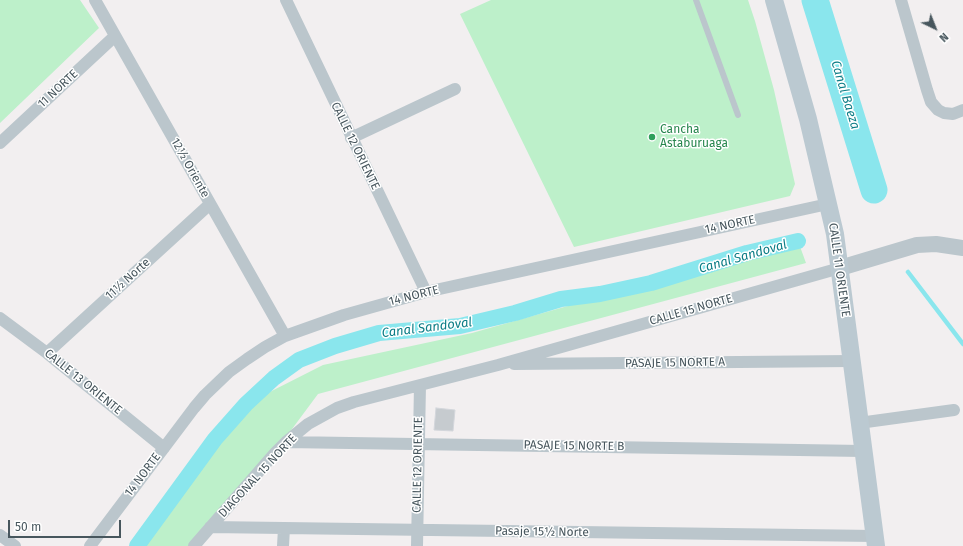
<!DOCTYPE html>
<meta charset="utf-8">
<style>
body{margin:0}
#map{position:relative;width:963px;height:546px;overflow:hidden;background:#f2eff0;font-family:"Fira Sans",sans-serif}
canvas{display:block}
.north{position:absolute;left:915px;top:8px;width:40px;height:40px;-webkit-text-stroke:3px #fff;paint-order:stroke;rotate:137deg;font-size:11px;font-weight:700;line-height:16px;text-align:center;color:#47565d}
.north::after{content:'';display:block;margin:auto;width:14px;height:18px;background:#47565d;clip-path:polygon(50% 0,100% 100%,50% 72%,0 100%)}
.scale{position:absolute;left:8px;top:520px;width:113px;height:18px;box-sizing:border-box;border:2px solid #47565d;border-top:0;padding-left:5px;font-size:12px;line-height:14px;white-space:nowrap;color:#47565d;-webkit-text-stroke:3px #fff;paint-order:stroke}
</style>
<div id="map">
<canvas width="963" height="546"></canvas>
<div class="north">N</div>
<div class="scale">50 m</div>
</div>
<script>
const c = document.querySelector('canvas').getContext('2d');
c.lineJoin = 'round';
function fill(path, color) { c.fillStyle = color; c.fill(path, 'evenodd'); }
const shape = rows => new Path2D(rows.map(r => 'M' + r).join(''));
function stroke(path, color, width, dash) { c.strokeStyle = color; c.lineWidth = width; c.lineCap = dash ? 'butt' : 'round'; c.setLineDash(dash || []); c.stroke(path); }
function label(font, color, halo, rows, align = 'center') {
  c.font = font + ' "Fira Sans",sans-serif'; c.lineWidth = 3; c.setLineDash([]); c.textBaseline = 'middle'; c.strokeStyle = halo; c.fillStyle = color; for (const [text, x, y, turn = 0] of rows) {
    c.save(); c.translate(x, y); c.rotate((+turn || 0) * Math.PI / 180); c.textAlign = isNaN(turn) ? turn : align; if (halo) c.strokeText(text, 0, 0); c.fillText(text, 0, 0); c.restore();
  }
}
const green = shape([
 [0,0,80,0,99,28,0,123],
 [491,0,748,0,755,21,774,90,795,184,790,196,574,247,460,14],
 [798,241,806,263,318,394,269,460,193,546,139,546,246,404,323,365,472,333]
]);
const stream = shape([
 [908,272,963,344]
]);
const canal = shape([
 [137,546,215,439,246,404,274,378,299,360,335,346,379,333,460,326,515,313,561,299,600,294,651,283,747,253,798,241]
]);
const river = shape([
 [815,0,874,190]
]);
const building = shape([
 [436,408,455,410,453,431,434,430,436,408]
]);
const service = shape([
 [696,0,738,115]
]);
const minor = shape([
 [95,0,285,336],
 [286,0,426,292],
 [901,0,927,90,931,102,938,110,944,113,953,114,963,110],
 [351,138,455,89],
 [0,143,115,36],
 [0,318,47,353,164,448],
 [47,353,210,204],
 [514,364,851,361],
 [859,423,954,410],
 [286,442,863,451],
 [210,527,874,536],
 [0,535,15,546],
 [90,546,194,408,205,395,229,372,247,359,265,347,285,336,344,315,426,292,828,204],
 [194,546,275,453,286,442,308,424,337,408,354,402,498,365,840,268],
 [283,546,284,528],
 [417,546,420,385]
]);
const tertiary = shape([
 [840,268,917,245,936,244,963,248]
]);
const secondary = shape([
 [774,0,808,119,835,234,876,546]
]);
const markers = [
 [652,137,4,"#2e9e5b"]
];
const streetNames = [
 ["11 NORTE",58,89,-43],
 ["CALLE 12 ORIENTE",355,146,64],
 ["12½ Oriente",190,168,61],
 ["14 NORTE",730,225,-12],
 ["CALLE 11 ORIENTE",839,270,82],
 ["11½ Norte",128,279,-42],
 ["14 NORTE",414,296,-14],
 ["CALLE 15 NORTE",691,310,-16],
 ["PASAJE 15 NORTE A",675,363,-1],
 ["CALLE 13 ORIENTE",83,382,39],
 ["PASAJE 15 NORTE B",574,446,1],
 ["CALLE 12 ORIENTE",418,465,-89],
 ["14 NORTE",143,475,-53],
 ["DIAGONAL 15 NORTE",258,476,-47],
 ["Pasaje 15½ Norte",542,532,1]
];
const leisureNames = [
 ["Cancha",660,130],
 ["Astaburuaga",660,144]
];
const waterNames = [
 ["Canal Baeza",845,95,73],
 ["Canal Sandoval",743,257,-16],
 ["Canal Sandoval",427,328,-7]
];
fill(green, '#bdf0ca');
stroke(stream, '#8ae6ed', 4.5);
stroke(canal, '#8ae6ed', 16);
stroke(river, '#8ae6ed', 27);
fill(building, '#c6cbcf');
stroke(building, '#d3d6db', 1);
stroke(service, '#bbc6cc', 6);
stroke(minor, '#bbc6cc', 12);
stroke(tertiary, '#bbc6cc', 16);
stroke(secondary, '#bbc9d1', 18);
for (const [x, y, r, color] of markers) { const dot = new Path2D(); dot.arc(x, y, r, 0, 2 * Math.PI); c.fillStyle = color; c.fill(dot); stroke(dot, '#fff', 1.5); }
label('12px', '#47565d', '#fff', streetNames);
label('12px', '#27864d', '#fff', leisureNames, 'left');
label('italic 13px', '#0c7d86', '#fff', waterNames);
</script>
